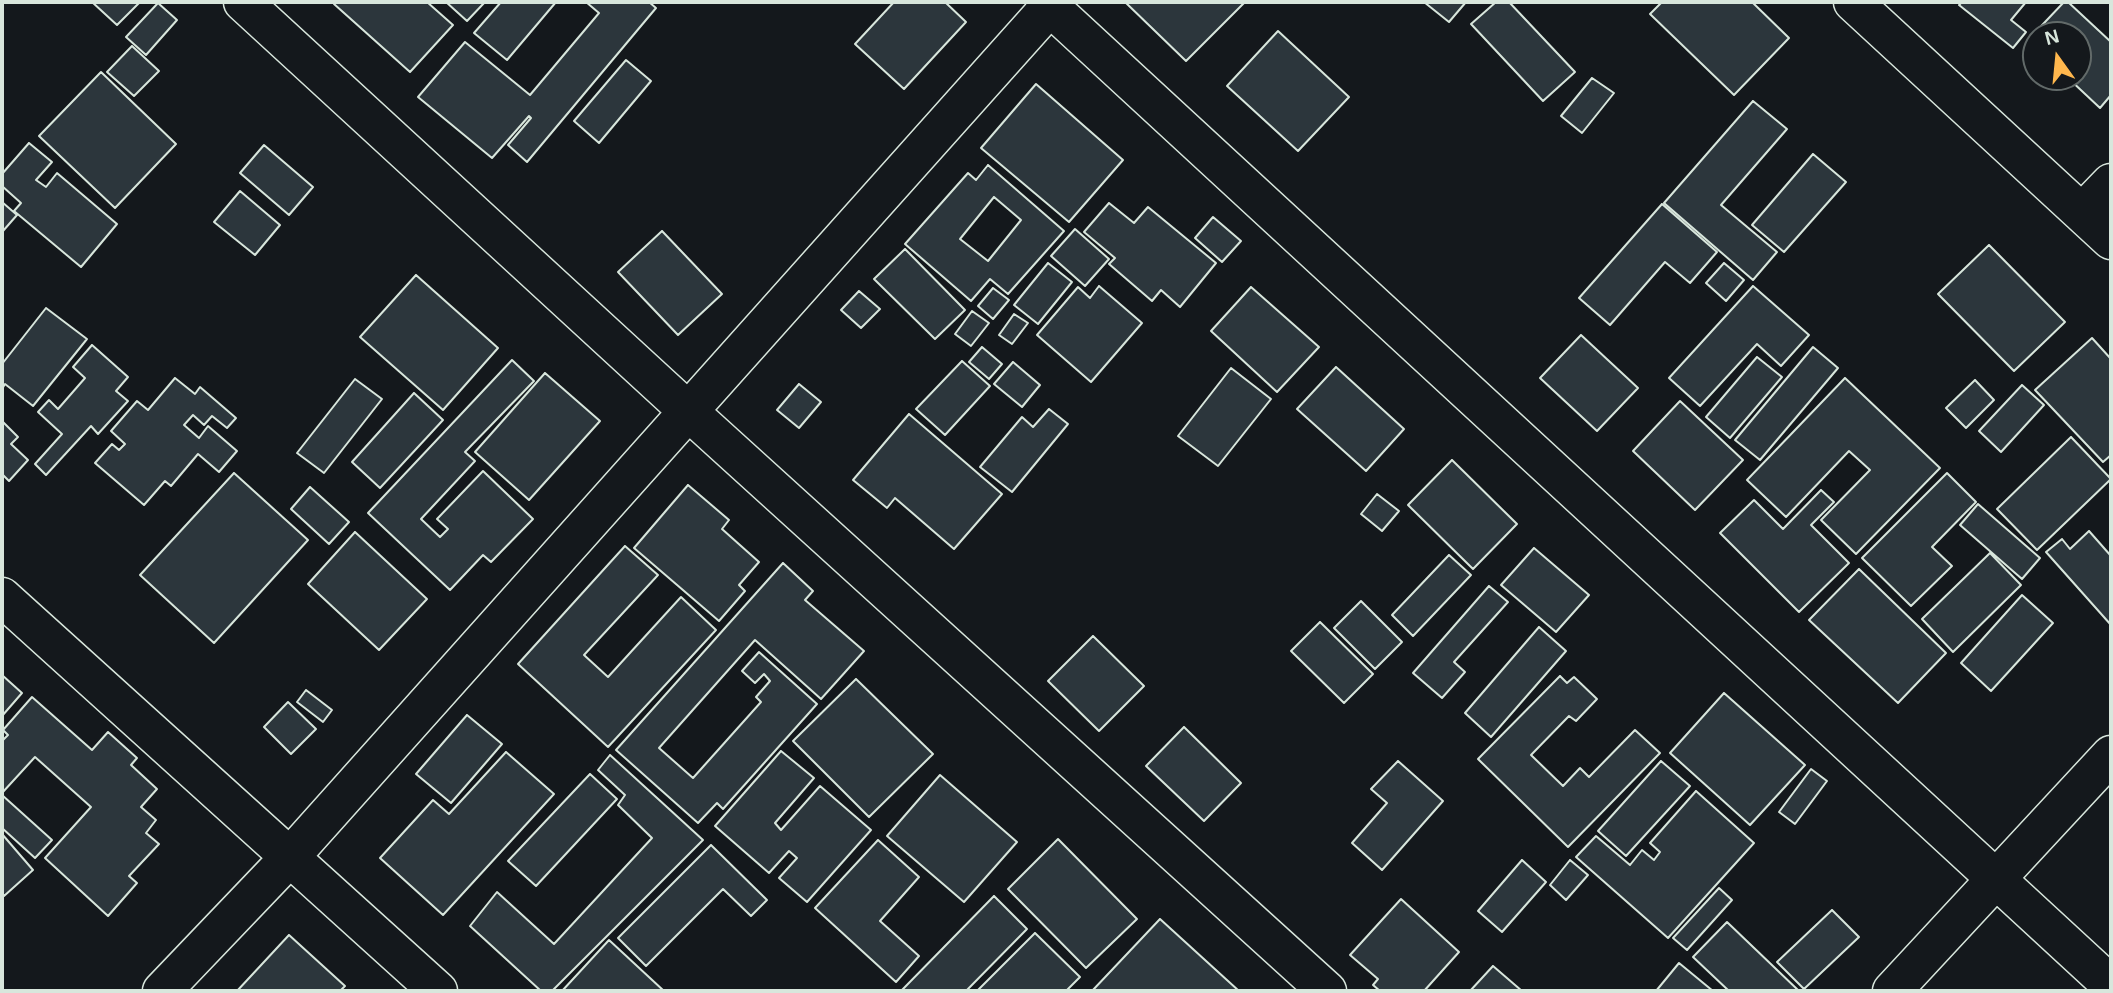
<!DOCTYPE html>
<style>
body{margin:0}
#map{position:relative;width:2113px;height:993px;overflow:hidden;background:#14181c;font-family:Helvetica,sans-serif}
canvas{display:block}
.frame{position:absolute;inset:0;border:4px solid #d8e6dc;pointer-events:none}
.north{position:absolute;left:2022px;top:21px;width:70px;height:70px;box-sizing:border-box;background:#14181c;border:2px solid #626a69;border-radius:50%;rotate:345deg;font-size:19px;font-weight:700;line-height:28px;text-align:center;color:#d8e6dc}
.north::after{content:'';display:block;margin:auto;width:24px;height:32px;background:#ffb74d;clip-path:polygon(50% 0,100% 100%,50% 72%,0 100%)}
</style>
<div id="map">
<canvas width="2113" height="993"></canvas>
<div class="frame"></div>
<div class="north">N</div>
</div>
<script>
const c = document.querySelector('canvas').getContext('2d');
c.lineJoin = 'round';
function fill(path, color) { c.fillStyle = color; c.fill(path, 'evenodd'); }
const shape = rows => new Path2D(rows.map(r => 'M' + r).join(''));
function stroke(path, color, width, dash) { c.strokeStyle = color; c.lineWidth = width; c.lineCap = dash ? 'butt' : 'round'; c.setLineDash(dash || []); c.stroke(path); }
const building = shape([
 [92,2,140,2,117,25,92,2],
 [336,2,427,2,453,25,410,72,334,4,336,2],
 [446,2,485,2,467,21,446,2],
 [501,2,556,2,507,60,474,33,501,2],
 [586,2,649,2,656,8,527,162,508,145,531,118,529,116,492,158,418,97,465,42,530,95,599,13,586,2],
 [894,2,945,2,966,22,904,89,855,44,894,2],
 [1125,2,1243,2,1244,3,1186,61,1125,2],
 [1424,2,1466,2,1449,22,1424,2],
 [1496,2,1509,2,1575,72,1543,101,1471,24,1496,2],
 [1662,2,1752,2,1789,38,1734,95,1650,14,1662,2],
 [1962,2,2026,2,2011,20,2026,32,2013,48,1959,5,1962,2],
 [2064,2,2068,2,2111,42,2111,95,2100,108,2067,77,2078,77,2078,35,2036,35,2036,49,2027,41,2064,2],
 [158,3,177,20,146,55,126,37,158,3],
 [1278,31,1349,97,1298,151,1227,86,1278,31],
 [132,46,159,71,134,96,107,72,132,46],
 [626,60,651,81,599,143,574,121,626,60],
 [101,72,176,144,115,208,39,136,101,72],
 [1592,78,1614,93,1582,133,1561,116,1592,78],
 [1036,84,1123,160,1069,222,981,148,1036,84],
 [1753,101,1787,129,1721,205,1777,252,1753,280,1664,203,1753,101],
 [29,143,52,162,36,180,46,187,57,173,117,224,81,267,14,211,21,203,2,186,2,174,29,143],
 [264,145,313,187,289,215,240,173,264,145],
 [1813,154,1846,182,1784,252,1752,225,1813,154],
 [988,165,1064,231,1008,294,990,279,971,301,905,244,968,173,976,180,988,165],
 [994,197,1021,220,988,261,960,239,994,197],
 [240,191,280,225,255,255,214,222,240,191],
 [2,202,17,215,3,231,2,230,2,202],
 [1109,203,1134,223,1148,207,1216,263,1180,307,1161,290,1152,301,1109,264,1115,258,1084,232,1109,203],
 [1662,204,1717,252,1690,283,1665,262,1610,325,1579,298,1662,204],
 [1213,217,1241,241,1222,262,1195,238,1213,217],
 [1075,229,1109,259,1085,286,1051,256,1075,229],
 [662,231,722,294,678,335,618,272,662,231],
 [1989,245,2065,322,2014,371,1938,294,1989,245],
 [905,249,965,310,935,339,874,279,905,249],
 [1048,263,1072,282,1038,324,1014,305,1048,263],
 [1724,263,1744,280,1726,301,1706,283,1724,263],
 [416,275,498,348,443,410,360,337,416,275],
 [1099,286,1142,323,1091,382,1037,335,1078,287,1090,298,1099,286],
 [1753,286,1809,335,1781,366,1757,344,1700,406,1669,378,1753,286],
 [1251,287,1319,347,1277,392,1211,331,1251,287],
 [993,288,1009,300,993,319,978,306,993,288],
 [859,291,880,309,861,328,841,310,859,291],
 [46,308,87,339,33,406,5,384,2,389,2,364,46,308],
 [972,311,989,323,971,346,955,334,972,311],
 [1014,314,1028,323,1012,344,999,335,1014,314],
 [1581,335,1638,388,1597,431,1540,378,1581,335],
 [2092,338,2111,359,2111,455,2103,462,2035,390,2092,338],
 [92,345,128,377,116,391,128,401,98,434,91,426,46,475,35,464,62,434,38,412,49,400,58,409,85,378,73,367,92,345],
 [982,347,1002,364,989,379,969,362,982,347],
 [1813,347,1838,368,1760,460,1735,440,1813,347],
 [1757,357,1782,377,1730,438,1706,417,1757,357],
 [512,360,534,381,465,452,475,461,421,519,440,537,448,529,437,519,483,471,533,519,491,562,483,555,450,590,368,513,512,360],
 [962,361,990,386,945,435,916,409,962,361],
 [1013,362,1040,385,1022,407,994,384,1013,362],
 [1336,367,1404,429,1366,471,1297,409,1336,367],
 [1231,368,1271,399,1218,466,1178,436,1231,368],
 [545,373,600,421,529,500,475,452,545,373],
 [175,378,195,394,200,387,236,418,227,428,212,416,204,425,193,415,184,425,199,438,208,426,237,451,219,472,198,454,171,486,165,481,144,505,95,463,112,444,119,450,125,444,111,431,137,401,148,410,175,378],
 [1845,378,1940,468,1856,554,1821,520,1870,470,1849,451,1786,517,1747,480,1845,378],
 [355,379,382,399,324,473,297,453,355,379],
 [1975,380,1994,400,1966,428,1946,408,1975,380],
 [799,384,821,402,799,428,777,410,799,384],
 [2022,385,2044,405,2001,452,1979,431,2022,385],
 [414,393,443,420,380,488,352,462,414,393],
 [1680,401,1743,460,1695,510,1633,451,1680,401],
 [1049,409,1068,424,1012,492,980,467,1022,417,1033,427,1049,409],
 [909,414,1002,494,954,549,895,498,887,508,853,480,909,414],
 [2,421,18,437,11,444,28,460,9,481,2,474,2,421],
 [2071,437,2111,479,2037,550,1997,509,2071,437],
 [1452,460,1517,524,1473,569,1408,505,1452,460],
 [234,473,308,540,214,643,140,575,234,473],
 [1947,473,1976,502,1932,547,1952,566,1911,606,1862,558,1947,473],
 [688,485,729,520,722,529,759,562,739,585,745,591,719,621,634,548,688,485],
 [310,487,349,522,329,544,291,509,310,487],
 [1821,490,1834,502,1811,525,1849,563,1799,612,1720,533,1754,500,1783,529,1821,490],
 [1377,494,1399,511,1382,531,1361,514,1377,494],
 [1978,504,2040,558,2022,579,1960,525,1978,504],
 [2089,531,2111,556,2111,625,2046,552,2062,539,2070,549,2089,531],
 [355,532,427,599,379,650,308,584,355,532],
 [625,546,658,575,584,655,608,677,681,597,716,630,608,747,518,664,625,546],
 [1534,548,1589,595,1556,632,1501,585,1534,548],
 [1990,553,2021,585,1953,652,1922,619,1990,553],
 [1449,555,1471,575,1413,636,1392,615,1449,555],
 [783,563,813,591,805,600,864,651,821,699,755,640,659,748,693,778,761,702,756,697,770,681,764,674,755,683,742,671,759,652,817,704,723,809,717,803,698,823,616,750,783,563],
 [1859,569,1946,653,1898,703,1809,620,1859,569],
 [1489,586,1508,602,1454,662,1465,672,1442,698,1413,673,1489,586],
 [2022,595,2053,623,1991,691,1961,663,2022,595],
 [1361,601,1402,642,1375,669,1334,628,1361,601],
 [1320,622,1373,674,1344,703,1291,651,1320,622],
 [1539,627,1566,651,1491,737,1465,713,1539,627],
 [1093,636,1144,686,1099,731,1048,681,1093,636],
 [2,675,22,693,2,716,2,675],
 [1560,676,1567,683,1574,677,1597,699,1576,721,1569,716,1531,755,1563,786,1580,768,1589,777,1635,730,1660,753,1568,847,1478,759,1560,676],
 [856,679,933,754,869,817,793,741,856,679],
 [306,690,332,710,323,722,297,702,306,690],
 [1724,693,1805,765,1750,825,1670,753,1724,693],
 [32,697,92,750,108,732,137,758,131,765,157,789,141,807,156,820,146,833,159,844,129,876,137,883,108,916,45,858,91,807,35,757,2,793,2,741,8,735,3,730,32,697],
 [288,702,316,729,291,754,264,727,288,702],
 [467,715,502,744,451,803,416,774,467,715],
 [1184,727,1241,783,1204,821,1146,766,1184,727],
 [781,751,814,778,775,823,781,830,820,786,871,830,807,902,779,878,797,858,789,851,769,873,715,826,781,751],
 [506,752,554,794,443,915,380,858,433,800,449,814,506,752],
 [610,755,703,840,552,991,541,991,470,926,497,892,554,944,652,838,618,805,625,795,598,770,610,755],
 [1398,761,1443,801,1382,870,1352,843,1387,803,1371,789,1398,761],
 [1661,761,1690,786,1626,856,1598,831,1661,761],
 [1811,769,1827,781,1795,824,1779,812,1811,769],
 [590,774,617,799,536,886,508,861,590,774],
 [940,775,1017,842,964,902,887,836,940,775],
 [1696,791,1754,843,1668,938,1576,857,1596,836,1630,865,1642,850,1654,860,1660,852,1650,843,1696,791],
 [2,795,52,840,35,858,2,828,2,795],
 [2,834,33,870,4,896,2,893,2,834],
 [1058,839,1137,919,1086,968,1008,889,1058,839],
 [878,840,919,877,880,921,919,956,896,982,815,908,878,840],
 [711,845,767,900,751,916,723,889,646,966,618,938,711,845],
 [1522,860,1546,882,1502,932,1478,911,1522,860],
 [1570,860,1588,875,1566,900,1550,885,1570,860],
 [1719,888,1732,900,1687,950,1673,938,1719,888],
 [994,896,1027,929,966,991,903,991,902,990,994,896],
 [1401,899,1459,952,1424,991,1380,991,1373,985,1378,979,1350,955,1401,899],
 [1832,910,1859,937,1804,989,1777,962,1832,910],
 [1160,919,1239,991,1092,991,1160,919],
 [1727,922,1799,991,1729,991,1693,957,1727,922],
 [1035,933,1080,977,1066,991,977,991,1035,933],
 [289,935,345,986,340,991,237,991,289,935],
 [609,940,664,991,562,991,609,940],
 [1679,963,1713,991,1656,991,1679,963],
 [1493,966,1522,991,1470,991,1493,966]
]);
const minor = shape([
 [243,2,688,411,1327,991],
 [1045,2,2111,985],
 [1853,2,2111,240],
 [2082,213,2111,183],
 [2,597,438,991],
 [162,991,290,857,1054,2],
 [1892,991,2111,755]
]);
fill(building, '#2c363c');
stroke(building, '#d8e6dc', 2);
stroke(minor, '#d8e6dc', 41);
stroke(minor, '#14181c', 38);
</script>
